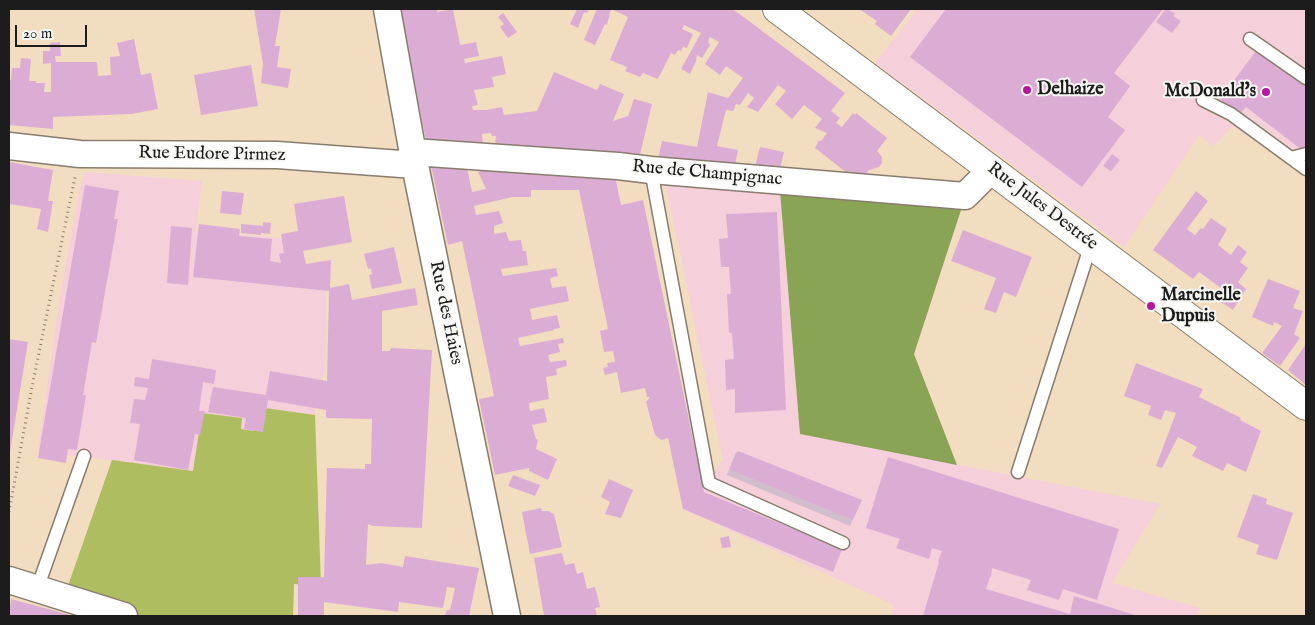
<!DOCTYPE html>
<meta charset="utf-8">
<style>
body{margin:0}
#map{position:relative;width:1315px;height:625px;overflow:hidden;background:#f3ddc1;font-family:"IM FELL English",serif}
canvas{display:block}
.frame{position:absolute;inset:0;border:10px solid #1c1c1c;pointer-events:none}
.scale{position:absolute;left:15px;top:25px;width:72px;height:22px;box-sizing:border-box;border:2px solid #1c1c1c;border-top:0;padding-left:6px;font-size:15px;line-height:18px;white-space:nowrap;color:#1c1c1c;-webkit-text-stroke:4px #f6f6f2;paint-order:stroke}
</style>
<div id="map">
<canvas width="1315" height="625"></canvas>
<div class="frame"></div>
<div class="scale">20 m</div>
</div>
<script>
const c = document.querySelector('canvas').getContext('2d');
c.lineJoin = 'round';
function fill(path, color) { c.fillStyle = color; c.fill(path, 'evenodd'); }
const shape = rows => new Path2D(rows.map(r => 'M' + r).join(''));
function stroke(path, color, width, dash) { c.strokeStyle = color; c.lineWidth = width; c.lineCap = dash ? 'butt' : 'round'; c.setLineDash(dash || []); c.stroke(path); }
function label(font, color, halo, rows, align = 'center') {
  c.font = font + ' "IM FELL English",serif'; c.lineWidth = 4; c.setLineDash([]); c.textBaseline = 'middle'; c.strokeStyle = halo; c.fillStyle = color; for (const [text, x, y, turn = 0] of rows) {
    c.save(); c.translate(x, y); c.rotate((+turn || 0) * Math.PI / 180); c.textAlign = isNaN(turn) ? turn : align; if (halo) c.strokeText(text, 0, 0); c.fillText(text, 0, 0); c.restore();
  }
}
const built = shape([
 [918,9,1306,9,1306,176,1233,126,1213,146,1199,135,1124,247,875,63],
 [85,172,202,181,196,231,293,239,300,271,327,265,325,372,319,387,315,415,258,407,255,431,241,429,242,419,194,471,38,451,59,303,80,187],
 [666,186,780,191,800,434,1160,504,1112,583,1200,608,1197,616,891,616,894,605,683,509,723,460]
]);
const industrial = shape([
 [736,452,860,502,850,526,727,475]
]);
const green = shape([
 [258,407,315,415,321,586,294,584,293,616,124,616,64,597,112,460,193,471,202,413,242,418,241,429,254,431]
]);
const forest = shape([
 [780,191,961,210,914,354,957,465,800,434]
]);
const building = shape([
 [254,9,281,9,275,46,280,46,277,67,291,69,288,88,261,83,263,64],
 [399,9,437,9,437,12,453,9,460,45,476,42,479,56,464,59,465,63,502,56,506,74,492,77,494,87,474,90,478,105,472,106,473,110,486,110,502,107,504,115,537,111,554,72,597,90,600,84,624,94,613,121,628,116,634,99,652,104,638,163,494,152,496,136,492,136,491,133,482,134,483,147,426,141],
 [577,9,589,9,587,13,584,12,578,28,570,24],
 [597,9,731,9,737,12,845,93,831,111,840,118,836,123,842,127,853,113,855,115,856,113,887,138,877,151,882,157,882,163,879,167,869,170,863,177,851,176,815,148,819,140,821,141,827,133,815,128,822,119,804,105,792,119,775,104,786,91,778,85,758,112,747,107,754,98,748,93,740,105,736,104,733,111,726,110,717,146,738,150,734,170,657,164,662,141,697,147,708,92,728,98,743,78,726,66,720,75,705,64,719,42,710,37,708,41,710,45,702,58,697,55,696,61,690,74,681,69,701,33,684,25,682,29,693,34,687,48,683,47,681,51,678,50,675,55,671,53,658,79,643,73,640,77,625,71,627,67,610,60,628,17,611,9,607,25,605,24,595,45,584,40],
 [859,9,911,9,891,36,875,24,877,21],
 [946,9,1163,9,1114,73,1130,86,1108,117,1125,130,1082,187,910,57],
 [1166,9,1175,13,1173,16,1181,21,1172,33,1156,22],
 [503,13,517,32,508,38,500,27,504,24,498,17],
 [134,39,141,75,151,73,158,109,131,114,53,117,53,129,9,125,9,80,11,80,12,68,20,68,21,58,31,59,29,81,36,81,36,83,45,83,44,92,51,92,51,63,43,64,43,51,50,51,50,43,60,42,61,56,55,56,56,62,97,62,98,76,111,75,110,57,120,56,117,43],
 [1259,47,1274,61,1306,85,1306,145,1302,150,1246,107,1240,114,1220,99],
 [251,65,258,106,201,115,194,75],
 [760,147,784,152,779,173,754,171],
 [1112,154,1120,160,1111,171,1103,166],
 [430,161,466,163,472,192,486,189,478,172,483,170,615,176,621,205,643,200,704,492,842,549,833,572,683,509,668,438,661,440,655,435,646,402,650,397,647,397,645,388,621,393,617,372,605,375,603,368,608,367,607,363,615,362,613,351,604,352,600,331,608,329,579,190,531,190,531,197,512,197,474,206,476,215,499,211,503,223,494,226,494,234,506,232,509,241,521,240,523,251,526,251,528,265,501,269,503,276,556,268,558,276,550,278,552,288,566,286,569,301,530,309,532,320,557,315,560,328,554,329,554,330,518,338,520,346,563,338,564,343,558,344,560,352,548,355,550,362,566,360,567,366,556,369,557,375,546,377,549,399,529,403,530,411,544,408,547,422,532,425,536,439,538,440,536,449,557,459,548,480,529,471,529,468,495,475,479,399,494,396,490,376,462,241,448,245],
 [9,162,53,170,48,201,53,201,48,232,37,229,41,209,9,204],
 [85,185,119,191,114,219,118,219,96,343,92,342,83,395,86,395,77,450,68,449,66,463,38,458],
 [222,191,244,193,241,215,220,213],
 [1196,191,1208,201,1187,229,1195,235,1201,228,1203,229,1211,218,1227,229,1218,245,1231,255,1238,245,1247,252,1240,262,1248,268,1238,282,1246,289,1233,310,1221,302,1228,293,1199,272,1193,279,1153,250],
 [344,196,352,242,303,251,306,264,331,260,330,288,349,284,352,300,415,288,418,305,382,311,382,351,390,351,391,348,432,350,422,528,373,526,368,524,366,565,381,563,403,567,405,556,479,568,469,616,445,616,447,610,450,610,455,588,447,587,443,608,399,602,398,612,324,602,324,616,298,616,298,577,324,577,327,468,365,469,365,464,371,464,372,419,326,418,326,410,268,400,263,432,244,429,246,418,208,412,213,387,266,395,270,371,327,381,329,291,193,277,199,224,240,229,239,236,272,239,270,261,281,263,279,254,284,253,281,234,298,231,294,204],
 [777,212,786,410,735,413,735,389,726,390,725,360,734,359,732,333,729,333,727,294,731,294,729,267,721,267,719,239,728,238,726,214],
 [263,222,271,223,270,234,261,233,261,235,241,233,241,224,263,226],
 [171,226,192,228,188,285,167,283],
 [963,230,1032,257,1016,297,1004,292,996,313,984,309,996,278,951,261],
 [394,247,402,283,372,289,369,275,372,274,371,268,368,269,364,254],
 [1268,279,1300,291,1293,308,1303,311,1294,334,1300,338,1280,366,1262,353,1282,326,1274,322,1273,326,1252,317],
 [9,339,28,342,10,452,9,452],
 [1306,344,1306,385,1288,370],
 [152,359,216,370,214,384,203,382,199,411,205,411,200,435,195,434,188,470,134,460,140,424,130,423,134,399,145,400,148,388,134,386,135,377,149,379],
 [1136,363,1203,389,1199,397,1241,418,1240,420,1261,431,1246,472,1227,463,1223,471,1192,456,1197,447,1178,437,1162,468,1156,466,1176,413,1165,410,1161,420,1148,415,1151,406,1124,396],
 [738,451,862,500,853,520,729,469],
 [888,457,1119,529,1097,600,1063,589,1059,600,1027,590,1031,580,992,568,991,577,990,577,986,589,1070,614,1074,596,1138,616,923,616,939,562,938,561,942,551,932,548,929,559,896,548,900,539,866,528],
 [513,475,540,485,535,496,508,486],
 [609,479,633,490,621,518,605,514,610,502,601,497],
 [1253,494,1267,499,1266,504,1293,513,1277,560,1256,554,1259,545,1237,537],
 [541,508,542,511,548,511,554,514,562,547,530,554,522,512],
 [729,536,731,547,722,548,720,538],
 [562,553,565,565,574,563,577,574,583,572,587,589,595,587,600,607,595,608,597,616,544,616,534,558],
 [11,599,74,616,9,616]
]);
const path = shape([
 [9,512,32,387,75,177]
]);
const lane = shape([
 [1250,39,1306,78],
 [1203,100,1231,114,1306,169],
 [1291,158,1306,154],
 [651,170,709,483,843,543],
 [1018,472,1091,244],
 [37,589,84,456]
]);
const street = shape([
 [387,9,415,165,507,616],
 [9,146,80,154,277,155,415,165],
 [413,152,618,166,651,170,965,196,991,170],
 [9,580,124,616]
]);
const secondary = shape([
 [777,9,1306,406]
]);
const markers = [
 [1027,90,5,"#b5179e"],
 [1266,92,5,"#b5179e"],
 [1151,306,5,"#b5179e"]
];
const poiNames = [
 ["Delhaize",1037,90],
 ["McDonald's",1256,92,"right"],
 ["Marcinelle",1161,296],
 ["Dupuis",1161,317]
];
const streetNames = [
 ["Rue Eudore Pirmez",212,155,1],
 ["Rue de Champignac",707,174,5],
 ["Rue Jules Destrée",1042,207,37],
 ["Rue des Haies",445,313,78]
];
fill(built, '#f5cfda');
fill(industrial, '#d1bdcb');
fill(green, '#aebd60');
fill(forest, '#8aa456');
fill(building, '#dcadd4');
stroke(lane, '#887c6e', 15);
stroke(street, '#887c6e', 29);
stroke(secondary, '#887c6e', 30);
stroke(path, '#887c6e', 3, [1, 4]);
stroke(lane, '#fff', 12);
stroke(street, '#fff', 26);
stroke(secondary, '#fff', 28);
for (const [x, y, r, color] of markers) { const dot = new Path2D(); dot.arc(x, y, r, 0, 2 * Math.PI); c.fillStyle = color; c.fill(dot); stroke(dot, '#f6f6f2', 2); }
label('bold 18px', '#1c1c1c', '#f6f6f2', poiNames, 'left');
label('18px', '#1c1c1c', '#f6f6f2', streetNames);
</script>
